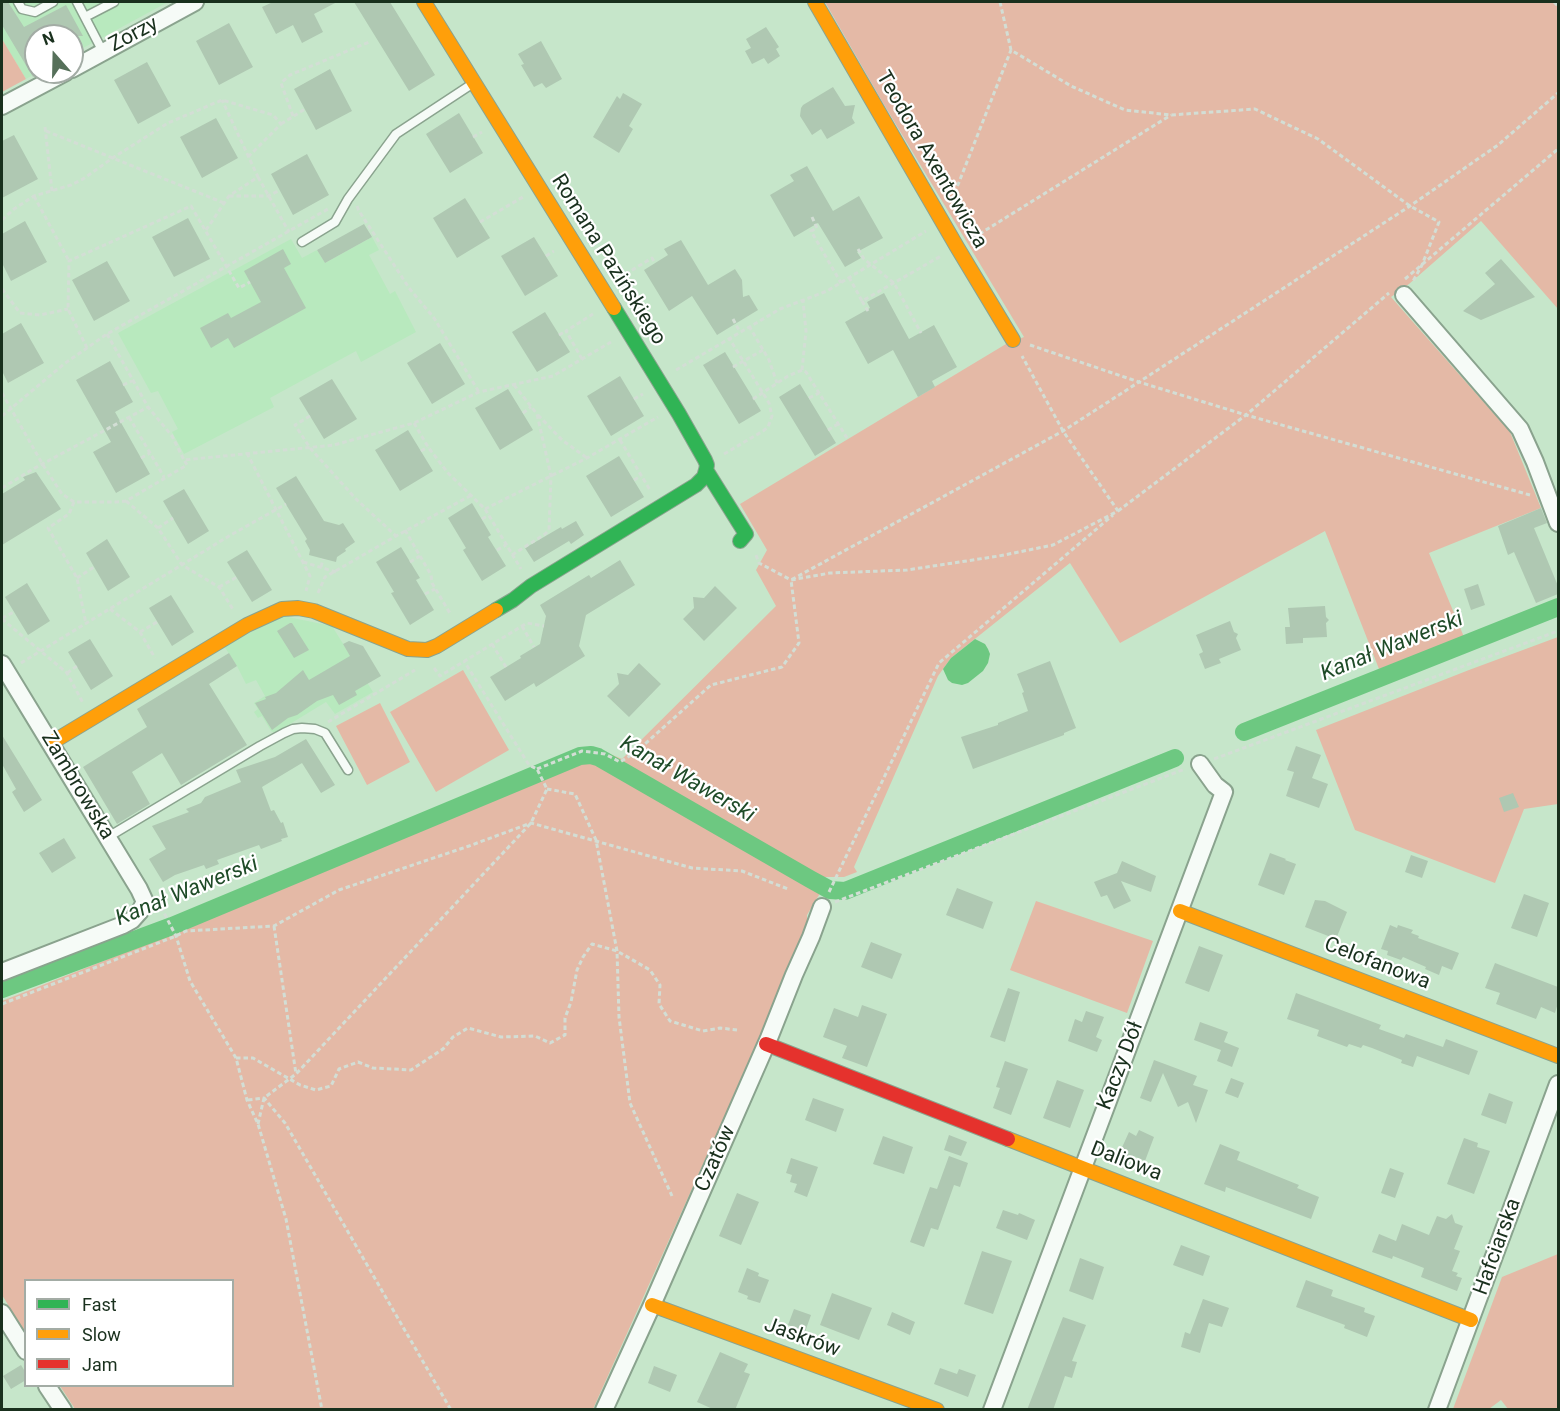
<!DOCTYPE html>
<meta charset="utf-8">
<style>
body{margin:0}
#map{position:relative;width:1560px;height:1411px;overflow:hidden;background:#c6e6ca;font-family:Roboto,sans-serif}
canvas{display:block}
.frame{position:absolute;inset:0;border:3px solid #19301d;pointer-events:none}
.legend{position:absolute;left:24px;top:1279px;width:210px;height:108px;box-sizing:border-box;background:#fff;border:2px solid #a3aca5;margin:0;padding:8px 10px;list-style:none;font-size:18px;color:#19301d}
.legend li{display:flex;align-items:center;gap:12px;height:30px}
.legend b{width:30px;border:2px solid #a3aca5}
.north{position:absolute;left:24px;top:24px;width:60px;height:60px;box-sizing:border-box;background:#fff;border:2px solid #a3aca5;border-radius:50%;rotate:340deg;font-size:16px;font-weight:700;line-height:24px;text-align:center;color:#19301d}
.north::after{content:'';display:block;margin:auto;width:21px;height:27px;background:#56705a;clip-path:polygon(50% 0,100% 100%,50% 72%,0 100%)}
</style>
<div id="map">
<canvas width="1560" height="1411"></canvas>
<div class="frame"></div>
<ul class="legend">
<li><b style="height:8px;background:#30b455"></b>Fast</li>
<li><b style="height:8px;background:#ff9f0a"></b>Slow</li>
<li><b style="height:8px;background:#e5322d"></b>Jam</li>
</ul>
<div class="north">N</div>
</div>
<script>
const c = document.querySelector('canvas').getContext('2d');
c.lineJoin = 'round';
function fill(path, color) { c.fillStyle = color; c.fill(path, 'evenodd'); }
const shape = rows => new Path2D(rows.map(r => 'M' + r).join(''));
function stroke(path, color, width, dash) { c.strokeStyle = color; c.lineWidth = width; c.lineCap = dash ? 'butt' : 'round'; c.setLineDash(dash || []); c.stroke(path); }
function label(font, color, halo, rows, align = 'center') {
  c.font = font + ' Roboto,sans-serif'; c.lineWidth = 4.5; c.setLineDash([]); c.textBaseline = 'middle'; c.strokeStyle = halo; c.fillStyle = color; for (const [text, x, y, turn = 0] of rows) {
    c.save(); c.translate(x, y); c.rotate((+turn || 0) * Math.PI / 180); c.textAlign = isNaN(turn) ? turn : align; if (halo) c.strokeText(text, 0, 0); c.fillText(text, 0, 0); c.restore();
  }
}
const built = shape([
 [2,2,168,2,72,54,72,36,36,36,36,72,38,72,26,79,2,39],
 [372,237,379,250,369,255,390,294,395,291,416,332,361,362,356,351,270,398,274,407,184,454,172,432,178,429,158,391,151,393,118,333,291,239,302,258,317,250,325,263],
 [283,616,332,626,373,692,335,714,326,702,275,733,271,731,262,716,258,718,254,712,258,709,254,703,265,696,256,680,246,684,237,666,224,646]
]);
const green = shape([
 [825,2,1558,2,1558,309,1481,221,1409,284,1391,297,1510,432,1541,508,1429,553,1464,637,1379,669,1325,531,1120,643,1070,563,951,658,938,676,854,867,857,872,844,877,824,877,822,890,807,915,807,933,593,1409,75,1409,60,1386,232,1386,232,1280,26,1280,25,1332,2,1295,2,1001,205,921,547,775,541,764,580,748,603,751,622,759,776,606,756,570,767,550,740,504,1006,344,1024,337,883,103],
 [2,39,26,79,2,92],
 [1558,637,1558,804,1524,809,1495,883,1355,830,1316,730,1469,670],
 [463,670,509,750,436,792,390,712],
 [380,703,410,762,367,785,336,726],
 [1036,901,1153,941,1127,1013,1010,970],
 [1558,1254,1558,1409,1508,1409,1501,1400,1489,1409,1453,1409,1502,1277]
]);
const water = shape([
 [975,639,985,644,988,649,990,654,988,663,983,671,968,683,962,685,952,683,948,680,943,669,951,658]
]);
const canal = shape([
 [1244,732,1558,607],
 [2,989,172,926,580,756,591,755,598,757,810,879,830,890,845,891,1175,758]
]);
const building = shape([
 [2,2,8,2,24,27,66,5,83,36,36,36,36,76,33,77,2,25],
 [273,2,337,2,314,14,323,32,302,43,293,25,276,34,262,7],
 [354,2,390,2,435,75,409,91],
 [229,23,253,67,219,85,196,41],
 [766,27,779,47,776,49,780,56,768,64,764,58,752,64,745,51,751,48,746,39],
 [541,41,562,79,546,88,542,83,534,87,521,65,524,64,518,54],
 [147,62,171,106,138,124,114,80],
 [330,69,352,111,316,130,294,89],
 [833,87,845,106,855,105,852,118,855,123,827,139,821,129,812,135,800,116,801,108,803,105],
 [623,93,642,104,629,126,633,129,619,153,593,137,617,96,620,99],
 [459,113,483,153,450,173,426,134],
 [216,118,238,158,202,178,180,137],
 [14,135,38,179,2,198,2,141],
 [307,154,329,195,293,215,271,174],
 [807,166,833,211,859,196,883,238,857,252,861,258,845,267,818,223,794,237,770,195,794,181,790,175],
 [465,198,490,238,457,258,433,218],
 [188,218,210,259,174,277,152,237],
 [25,221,47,262,11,281,2,263,2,234],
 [364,224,372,237,325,263,317,250],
 [534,237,558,276,525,296,501,256],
 [681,240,708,285,735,269,742,280,743,297,749,295,758,310,717,335,692,296,669,311,644,270,668,255,664,249],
 [283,249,291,264,284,268,306,308,234,348,228,338,211,348,200,328,228,313,231,318,261,302,244,271],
 [1501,259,1535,297,1481,320,1463,311,1495,284,1485,273],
 [107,261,130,301,94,321,72,280],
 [884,293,909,339,934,325,957,367,932,381,935,387,918,397,893,350,868,364,845,322,870,308,867,302],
 [545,312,570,352,537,372,512,332],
 [21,323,44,363,8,383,2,371,2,334],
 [440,343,465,384,432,404,407,363],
 [725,352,761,411,739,424,703,365],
 [110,361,133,402,115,412,150,474,116,493,93,452,111,442,76,380],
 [620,376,644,416,611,436,587,396],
 [332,379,357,419,324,439,299,398],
 [800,384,836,443,815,456,779,397],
 [508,389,533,430,500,450,475,408],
 [408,430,433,471,400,491,375,450],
 [619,456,644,497,611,517,586,476],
 [36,472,61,509,2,545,2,494,25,480,23,477],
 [296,476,324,521,339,525,343,523,355,542,345,549,346,551,337,557,336,562,309,555,310,550,305,541,307,539,276,488],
 [184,489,209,531,188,544,163,501],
 [472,503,491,535,488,537,506,566,482,581,463,550,466,548,448,518],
 [1541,508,1547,523,1534,528,1558,586,1558,594,1536,603,1514,552,1508,555,1498,526],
 [576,521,584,535,571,544,569,541,534,562,525,548,561,527,562,529],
 [107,539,130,577,108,591,86,553],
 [401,547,420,578,416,580,434,610,410,625,391,593,394,592,376,562],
 [247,550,272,590,252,602,227,562],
 [620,560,635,585,586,615,579,646,585,656,536,687,534,683,505,701,490,677,521,658,520,656,540,644,546,616,540,605,589,575,591,578],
 [27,583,50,621,28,635,5,597],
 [1478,584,1485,605,1471,610,1464,589],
 [715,586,737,608,704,641,683,619,694,608,693,597,704,598],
 [171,595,194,632,172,646,149,608],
 [1325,606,1326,617,1329,620,1326,623,1327,637,1303,638,1303,643,1286,644,1285,627,1290,627,1288,608],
 [1230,621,1234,632,1238,634,1236,638,1241,650,1219,659,1221,663,1205,669,1199,654,1203,652,1196,635],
 [290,623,292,623,309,650,294,658,277,631],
 [90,639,113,676,91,690,68,652],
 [349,641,363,646,381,676,355,691,357,695,339,705,333,695,317,701,297,715,288,718,272,730,255,703,266,699,265,697,276,693,303,670,309,680,350,656,343,644],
 [229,653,237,666,209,684,247,745,181,785,162,753,132,772,150,804,117,824,83,767,147,727,137,709],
 [1050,661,1076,728,1064,733,1064,735,973,769,961,737,998,725,998,723,1028,711,1022,693,1024,692,1017,674],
 [639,663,661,684,629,717,607,696,619,684,617,673,628,675],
 [2,735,42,800,24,812,12,792,16,789,2,764],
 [306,739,335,785,321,793,302,763,262,787,271,811,274,810,281,823,283,822,288,837,281,839,282,841,261,849,259,845,217,860,219,864,206,869,204,865,175,875,163,882,149,859,166,849,152,826,189,812,186,809,201,803,205,797,241,782,236,770,275,757],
 [1296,746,1321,755,1312,778,1328,784,1319,808,1286,796,1294,772,1287,770],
 [1513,793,1519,807,1504,812,1499,798],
 [64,838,76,858,52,873,39,853],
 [1270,853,1286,859,1285,860,1296,864,1284,895,1258,885],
 [1411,855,1428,861,1422,878,1405,872],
 [1122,861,1156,876,1151,892,1121,881,1131,901,1114,909,1107,895,1101,897,1094,882,1117,873],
 [957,888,993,902,983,929,946,915],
 [1524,894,1549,903,1537,937,1511,928],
 [1315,900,1325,901,1347,912,1336,939,1305,927],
 [1390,925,1397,928,1398,925,1413,930,1411,933,1419,936,1418,938,1459,953,1452,970,1442,966,1439,975,1425,969,1426,967,1403,957,1401,960,1387,955,1388,951,1381,949],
 [871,942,902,954,892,979,861,967],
 [1199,946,1223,955,1209,992,1185,983],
 [1495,963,1558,987,1558,1003,1555,1013,1541,1007,1536,1019,1496,1004,1500,993,1485,988],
 [1008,988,1020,992,1005,1042,990,1037],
 [1296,993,1381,1025,1379,1029,1404,1038,1406,1034,1443,1047,1446,1039,1478,1051,1469,1075,1417,1056,1413,1067,1401,1063,1402,1060,1372,1048,1363,1045,1361,1048,1349,1044,1347,1047,1317,1036,1319,1030,1287,1019],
 [862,1005,887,1014,867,1067,842,1058,847,1046,823,1037,834,1008,858,1017],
 [1086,1011,1104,1017,1096,1037,1102,1040,1097,1052,1068,1041,1075,1019,1082,1022],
 [1200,1022,1228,1032,1224,1042,1239,1048,1232,1067,1217,1061,1221,1050,1194,1040],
 [1154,1060,1197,1076,1193,1085,1208,1090,1196,1123,1188,1102,1178,1107,1163,1073,1151,1102,1140,1098],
 [1005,1061,1028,1069,1011,1115,993,1108,1000,1088,996,1087],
 [1231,1078,1244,1083,1238,1098,1225,1093],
 [1057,1080,1084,1090,1070,1128,1043,1118],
 [1489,1093,1513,1102,1506,1124,1481,1115],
 [813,1098,844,1109,836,1132,805,1120],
 [1139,1130,1154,1137,1145,1161,1134,1156,1132,1160,1119,1154,1129,1132,1136,1136],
 [949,1135,967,1142,961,1156,944,1150],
 [883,1136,913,1147,904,1174,873,1164],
 [1464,1138,1478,1143,1477,1147,1490,1151,1474,1194,1447,1184],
 [1220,1144,1240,1152,1237,1160,1299,1185,1297,1188,1319,1197,1311,1219,1226,1187,1225,1192,1204,1184],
 [949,1156,968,1163,960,1187,954,1185,938,1230,931,1228,924,1247,910,1242,930,1187,937,1189],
 [791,1158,818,1167,807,1197,794,1192,797,1184,790,1182,792,1175,786,1173],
 [1390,1168,1404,1173,1395,1198,1381,1193],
 [737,1193,759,1202,741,1245,719,1236],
 [1003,1210,1018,1215,1019,1213,1035,1220,1027,1240,996,1228],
 [1452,1214,1455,1223,1463,1226,1454,1249,1460,1251,1452,1271,1458,1273,1456,1276,1462,1278,1457,1291,1421,1277,1424,1268,1393,1256,1392,1259,1372,1252,1379,1234,1396,1241,1402,1224,1429,1235,1437,1216,1446,1219],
 [1181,1245,1210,1256,1203,1276,1173,1265],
 [982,1251,1012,1261,993,1314,964,1304],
 [1080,1258,1104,1267,1093,1300,1069,1291],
 [747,1268,759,1273,758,1276,769,1280,760,1303,747,1299,748,1296,738,1292],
 [1306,1280,1333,1290,1331,1296,1365,1308,1364,1312,1375,1316,1367,1337,1344,1328,1345,1325,1296,1307],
 [832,1293,872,1308,859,1340,820,1325],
 [1203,1299,1229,1308,1222,1327,1209,1323,1200,1353,1181,1347,1185,1332,1190,1334],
 [794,1309,811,1315,805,1332,788,1325],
 [892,1312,915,1322,910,1335,887,1325],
 [1063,1317,1086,1325,1072,1361,1077,1362,1072,1378,1065,1376,1053,1410,1027,1410],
 [720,1352,748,1364,744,1372,750,1374,735,1410,715,1410,697,1402],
 [21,1365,26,1373,26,1380,11,1389,3,1376],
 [654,1366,677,1375,670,1392,648,1383],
 [940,1368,957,1374,959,1369,976,1375,968,1397,934,1384]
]);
const path = shape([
 [1000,2,1011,50,1071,86,1125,110,1171,115,1255,109,1318,139,1410,206,1439,222,1422,265,1412,283],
 [1554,2,1558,6],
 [293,116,281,83,290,75,369,42],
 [281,124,305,109],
 [45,127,52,191],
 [46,131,224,203],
 [473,137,482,132],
 [258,177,289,232],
 [34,196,69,261],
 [229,196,268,196,280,190],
 [952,200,1011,50],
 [357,206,359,211,409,288,434,318,479,392],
 [812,217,817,228,811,231,841,283],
 [2,220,14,209,34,196,71,185,83,179,114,157,168,123,222,100,273,115,281,124,248,157],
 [480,222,523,197],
 [206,230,229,196,258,177,222,100],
 [973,238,1171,115],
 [858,249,864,259,894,283,921,333],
 [546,256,554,251],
 [849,277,862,301,941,256],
 [619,278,652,258,655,263],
 [1405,279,1558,149],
 [2,289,20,313,40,315,68,309],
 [862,301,868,311],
 [733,319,740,332],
 [749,326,769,360,777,383],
 [107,334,148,407,172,436,184,460],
 [559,335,566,331],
 [1030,345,1139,382,1410,206,1498,145,1558,93],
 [87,348,68,309,69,261,191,206,239,288,250,282],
 [582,359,566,331,593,314],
 [733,367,763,350],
 [676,370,780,309,827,291,926,231],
 [802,370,806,331,803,301],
 [123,385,132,381],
 [2,393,43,465,62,494,74,502,116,502,126,501,187,465,184,460,334,445,414,423,479,392,553,376,611,342],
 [809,398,819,393],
 [634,399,643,394],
 [753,399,788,376,802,370,806,372,847,438],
 [523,413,531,407],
 [538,415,562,440,587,458],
 [2,416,64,364,107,334,328,209],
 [310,416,295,425,310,448,356,499,396,536],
 [129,417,164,477],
 [414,423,428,447,448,473,485,509,521,569],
 [828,430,838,424],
 [620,440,650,490],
 [421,451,428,447],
 [247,453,310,576,306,591],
 [724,454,763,431,768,427,772,416,769,403,729,338],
 [141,458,150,453],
 [634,480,641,476],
 [2,488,33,469,148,407],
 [126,501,158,528,182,565,219,587,234,611],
 [74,502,69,514,48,528,77,578,86,624],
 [485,509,587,458,658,417],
 [1118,511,1246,415,1389,293],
 [482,519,489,515],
 [158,528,173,518],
 [405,530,431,575,432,583,451,615],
 [497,550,506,545],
 [512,555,545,534,549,530,551,476,537,414,514,385],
 [756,555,759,563,791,580,830,573,907,570,999,556,1053,545,1118,511,1063,431,1022,356],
 [303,562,336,572],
 [410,562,420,556],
 [321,567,323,559],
 [77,578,94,567],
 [219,587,237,577],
 [318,593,325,577,396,536,470,496],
 [425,594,435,589],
 [110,609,140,632,155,658],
 [2,618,14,612],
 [2,619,67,673,83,703],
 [522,626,534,647],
 [140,632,157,622],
 [492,644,506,667],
 [21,663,229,536,286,504],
 [434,668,440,676,527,623,544,626],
 [67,673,77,666],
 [328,722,415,670],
 [1214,759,1558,631],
 [537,769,582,751,605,754,620,762,636,752,711,685,782,667,799,643,791,580,1063,431,1139,382,1246,415,1530,495],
 [547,789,575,794,596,840,617,951,619,1017,630,1103,672,1196],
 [829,892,939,663,1113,515],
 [835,902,1185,769],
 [161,907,176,936,190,981,236,1058,247,1100,258,1124,286,1219,322,1410],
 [274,926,296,1074],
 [2,1004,176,936,186,931,274,926,339,890,469,846,531,823,692,868,742,871,788,889],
 [236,1058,253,1058,300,1085,316,1090,331,1086,339,1069,358,1062,373,1068,411,1070,443,1049,453,1037,468,1028,501,1037,535,1036,550,1043,565,1035,565,1018,571,1002,577,970,583,957,592,944,617,951,650,970,660,985,659,1004,670,1021,703,1031,720,1028,737,1030],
 [248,1100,264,1098,285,1123,451,1410],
 [258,1124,264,1098,296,1074,531,823,547,789,537,769,529,765,464,661]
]);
const lane = shape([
 [18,2,22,9,35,12,53,2],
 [77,2,103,52],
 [85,17,114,2],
 [302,242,335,222,348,199,396,134,472,84],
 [108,837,260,746,284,733,293,729,302,728,315,729,325,733,348,770]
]);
const street = shape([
 [72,69,195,2],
 [2,106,66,72],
 [1404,295,1520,429,1535,462,1558,523],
 [2,664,139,889,145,902,140,911,132,920,123,925,2,972],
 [2,1313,26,1351],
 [47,1386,63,1410],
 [604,1410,652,1305,769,1038,794,975,811,937,822,907],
 [992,1410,1224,792,1215,785,1200,764],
 [1437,1410,1558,1084]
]);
const fast = shape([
 [614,308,679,414,705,460,707,465,706,470,746,534,740,541],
 [496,610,513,600,531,586,696,485,704,477,706,470]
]);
const slow = shape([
 [424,2,614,308],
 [815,2,957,247,1013,340],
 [51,743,247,625,282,609,298,608,314,611,408,649,427,650,437,646,496,610],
 [1180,911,1558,1056],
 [1008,1139,1471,1320],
 [652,1305,937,1410]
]);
const jam = shape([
 [766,1044,1008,1139]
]);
const streetNames = [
 ["Zorzy",134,35,-28],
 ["Teodora Axentowicza",931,160,60],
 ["Romana Pazińskiego",608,260,58],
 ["Zambrowska",77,786,59],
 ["Celofanowa",1377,964,21],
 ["Kaczy Dół",1121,1066,-69],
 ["Czatów",716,1159,-66],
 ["Daliowa",1126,1162,21],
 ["Hafciarska",1498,1247,-70],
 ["Jaskrów",802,1338,20]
];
const waterNames = [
 ["Kanał Wawerski",1392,647,-22],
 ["Kanał Wawerski",687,780,30],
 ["Kanał Wawerski",187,892,-22]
];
fill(built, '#b8e9be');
fill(green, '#e4b9a6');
fill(water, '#6dc881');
stroke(canal, '#6dc881', 18);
fill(building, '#afc8b2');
stroke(lane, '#8aa38e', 11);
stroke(street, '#8aa38e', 20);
stroke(fast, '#8aa38e', 16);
stroke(slow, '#8aa38e', 16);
stroke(jam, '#8aa38e', 16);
stroke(path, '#d3ded5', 3, [4.5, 3]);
stroke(lane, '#f6fbf7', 8);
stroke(street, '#f6fbf7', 16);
stroke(fast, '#30b455', 14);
stroke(slow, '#ff9f0a', 14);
stroke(jam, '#e5322d', 14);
label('21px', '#19301d', '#fff', streetNames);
label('italic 22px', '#1f4b28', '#fff', waterNames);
</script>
